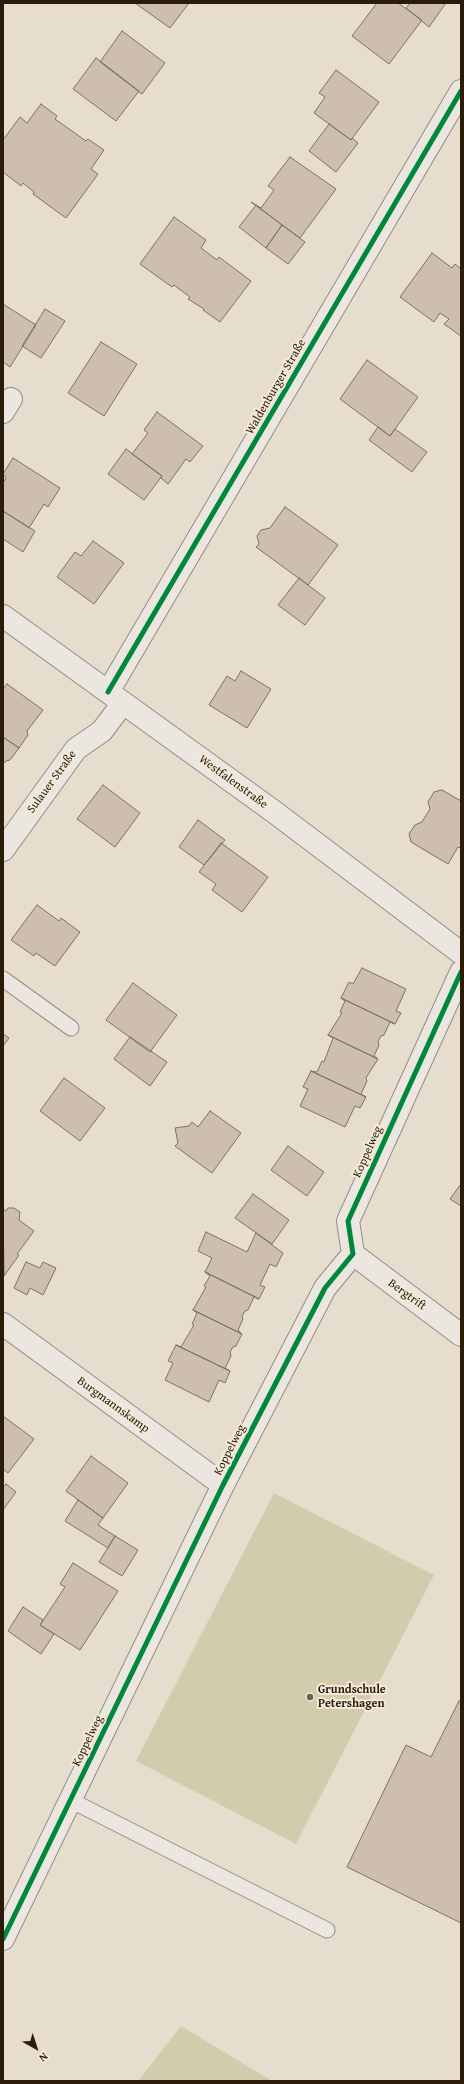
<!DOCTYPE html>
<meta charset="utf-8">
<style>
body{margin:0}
#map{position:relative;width:464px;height:2084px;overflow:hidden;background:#e6ddcf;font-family:"Gentium Book Plus",serif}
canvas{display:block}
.frame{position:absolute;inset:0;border:4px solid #2b1c0a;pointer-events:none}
.north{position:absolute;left:16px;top:2028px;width:40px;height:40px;-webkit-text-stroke:3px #f5eada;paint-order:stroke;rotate:141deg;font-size:11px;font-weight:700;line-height:16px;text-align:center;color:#2b1c0a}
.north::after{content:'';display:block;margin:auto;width:14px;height:18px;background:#2b1c0a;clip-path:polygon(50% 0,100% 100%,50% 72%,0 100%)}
</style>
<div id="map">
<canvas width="464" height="2084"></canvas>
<div class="frame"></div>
<div class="north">N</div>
</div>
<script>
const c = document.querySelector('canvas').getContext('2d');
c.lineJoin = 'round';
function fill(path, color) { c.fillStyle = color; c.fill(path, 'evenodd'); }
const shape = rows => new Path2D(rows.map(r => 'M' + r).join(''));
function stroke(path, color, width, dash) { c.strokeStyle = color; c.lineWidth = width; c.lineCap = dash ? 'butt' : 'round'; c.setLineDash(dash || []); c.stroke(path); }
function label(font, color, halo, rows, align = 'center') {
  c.font = font + ' "Gentium Book Plus",serif'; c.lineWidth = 4; c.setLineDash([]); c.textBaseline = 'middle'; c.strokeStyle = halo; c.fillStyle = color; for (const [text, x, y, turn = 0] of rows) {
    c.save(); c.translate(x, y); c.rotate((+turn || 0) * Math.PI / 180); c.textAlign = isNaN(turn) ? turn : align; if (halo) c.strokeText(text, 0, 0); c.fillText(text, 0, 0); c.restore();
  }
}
const green = shape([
 [274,1493,434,1575,296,1844,136,1761],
 [181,2026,272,2081,138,2081]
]);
const building = shape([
 [135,3,189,3,170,28,135,3],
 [377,3,398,3,422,20,389,64,352,36,377,3],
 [410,3,446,3,429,27,406,8,410,3],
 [122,31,165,63,142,94,100,62,122,31],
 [96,58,139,91,116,121,73,89,96,58],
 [336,70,379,102,351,140,314,113,325,97,319,93,336,70],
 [41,104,57,116,55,119,86,141,88,139,104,150,91,169,98,174,66,218,33,194,34,192,23,183,21,186,3,172,3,140,20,117,27,123,41,104],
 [329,124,351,140,352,138,358,143,336,172,309,151,329,124],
 [290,157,336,189,300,238,251,202,261,208,274,190,268,186,290,157],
 [256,205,282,225,266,248,239,227,256,205],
 [174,217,206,240,201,248,217,260,219,257,251,281,220,322,203,310,204,309,188,299,190,297,174,285,172,287,140,264,174,217],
 [282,225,305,242,288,264,266,248,282,225],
 [432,253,452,268,455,264,461,269,461,336,444,324,449,319,440,313,434,322,400,297,432,253],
 [3,304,36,325,10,367,3,362,3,304],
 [45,309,65,321,41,358,22,346,45,309],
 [101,342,137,364,104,416,68,393,101,342],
 [367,360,418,397,390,436,340,399,367,360],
 [157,412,203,446,190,462,186,459,168,484,161,478,162,476,132,454,148,433,144,430,157,412],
 [378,427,390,436,395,429,427,452,412,472,369,440,378,427],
 [126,449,162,476,144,500,108,474,126,449],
 [13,458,60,488,48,507,44,504,29,528,3,511,3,483,6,478,3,474,13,458],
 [285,507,338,545,308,585,256,547,259,544,257,536,261,530,270,528,285,507],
 [3,511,35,531,23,552,3,539,3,511],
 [93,541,124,563,94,604,57,577,75,552,81,556,93,541],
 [299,578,325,598,305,625,278,605,299,578],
 [241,671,271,689,247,728,209,705,227,676,235,681,241,671],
 [7,684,43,710,27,731,28,735,19,748,3,737,3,689,7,684],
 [3,737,19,748,10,760,6,761,3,764,3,737],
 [103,785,140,813,115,847,77,819,103,785],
 [442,790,461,801,461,848,458,847,448,864,411,842,409,834,415,825,422,822,430,809,428,802,434,792,442,790],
 [198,820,225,840,204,865,179,847,198,820],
 [221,843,268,877,242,912,212,890,216,884,199,872,221,843],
 [37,905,59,921,61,918,80,932,55,966,36,953,34,956,11,940,37,905],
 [362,968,406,989,396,1011,401,1013,395,1024,341,998,349,982,353,984,362,968],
 [133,983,177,1015,150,1052,106,1020,133,983],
 [341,998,395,1024,390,1022,384,1035,381,1036,378,1041,379,1045,374,1056,378,1059,328,1035,342,1013,340,1012,345,1001,341,998],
 [3,1034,9,1038,3,1046,3,1034],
 [328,1035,378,1059,366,1078,367,1081,361,1094,366,1097,311,1071,317,1072,322,1061,324,1062,333,1038,328,1035],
 [130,1037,167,1062,150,1086,114,1059,130,1037],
 [311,1071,366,1097,360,1108,355,1106,345,1127,300,1106,308,1089,303,1087,311,1071],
 [64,1078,105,1108,80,1141,40,1111,64,1078],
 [210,1111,241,1133,212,1173,175,1146,178,1143,175,1128,189,1126,192,1122,198,1127,210,1111],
 [288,1146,324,1172,307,1196,271,1170,288,1146],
 [461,1184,461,1206,450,1199,461,1184],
 [253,1194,289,1220,272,1244,235,1218,253,1194],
 [8,1208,14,1208,20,1212,19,1220,34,1231,17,1254,19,1255,4,1276,3,1209,6,1211,8,1208],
 [206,1232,247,1252,256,1233,283,1253,276,1267,270,1264,260,1285,265,1287,259,1299,205,1272,212,1258,198,1251,206,1232],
 [26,1262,40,1268,43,1262,56,1268,43,1295,30,1288,27,1295,14,1288,26,1262],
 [205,1272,259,1299,254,1297,248,1310,245,1311,242,1316,243,1319,238,1330,242,1334,193,1310,206,1287,204,1286,210,1276,205,1272],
 [193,1310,242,1334,236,1346,233,1347,230,1352,231,1356,225,1368,230,1371,176,1345,181,1347,194,1325,192,1324,197,1313,193,1310],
 [176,1345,230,1371,225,1383,219,1380,209,1402,165,1380,173,1363,168,1361,176,1345],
 [3,1416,34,1439,8,1473,3,1469,3,1416],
 [91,1456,128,1483,103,1518,66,1491,91,1456],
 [6,1484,16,1492,3,1510,3,1488,6,1484],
 [78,1500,103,1518,98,1525,115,1536,108,1548,65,1521,78,1500],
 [115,1536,138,1550,122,1576,99,1562,115,1536],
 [73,1563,118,1591,80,1650,40,1625,65,1587,60,1584,73,1563],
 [23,1607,43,1620,40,1625,54,1634,41,1654,8,1631,23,1607],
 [459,1701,461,1702,461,1923,347,1867,406,1745,431,1757,459,1701]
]);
const service = shape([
 [3,979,71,1028],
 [70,1800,327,1930]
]);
const minor = shape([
 [3,412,11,399],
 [3,616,273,811,461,953],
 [108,692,461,91],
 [3,850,76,749,102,731,123,703],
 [353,1254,461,1335],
 [3,1324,223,1485],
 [3,1939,223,1485,325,1288,353,1254,348,1221,461,972]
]);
const cycleway = shape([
 [108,692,461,91],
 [3,1939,223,1485,325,1288,353,1254,348,1221,461,972]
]);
const markers = [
 [310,1697,4,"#6c604f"]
];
const streetNames = [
 ["Waldenburger Straße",276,387,-60],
 ["Sulauer Straße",52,782,-54],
 ["Westfalenstraße",233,782,36],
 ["Koppelweg",368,1152,-66],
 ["Bergtrift",407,1295,36],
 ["Burgmannskamp",113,1405,36],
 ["Koppelweg",230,1450,-63],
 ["Koppelweg",88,1741,-64]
];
const poiNames = [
 ["Grundschule",318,1690],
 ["Petershagen",318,1704]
];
fill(green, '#d0cdad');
fill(building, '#cebeb0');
stroke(building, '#797269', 1);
stroke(service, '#948d83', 17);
stroke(minor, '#948d83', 24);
stroke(service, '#ebe6e0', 15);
stroke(minor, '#ebe6e0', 22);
stroke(cycleway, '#00873e', 5);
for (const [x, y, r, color] of markers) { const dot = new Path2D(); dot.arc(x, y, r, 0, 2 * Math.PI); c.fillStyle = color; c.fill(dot); stroke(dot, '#f5eada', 1.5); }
label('12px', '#2b1c0a', '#f5eada', streetNames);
label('bold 12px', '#2b1c0a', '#f5eada', poiNames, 'left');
</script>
